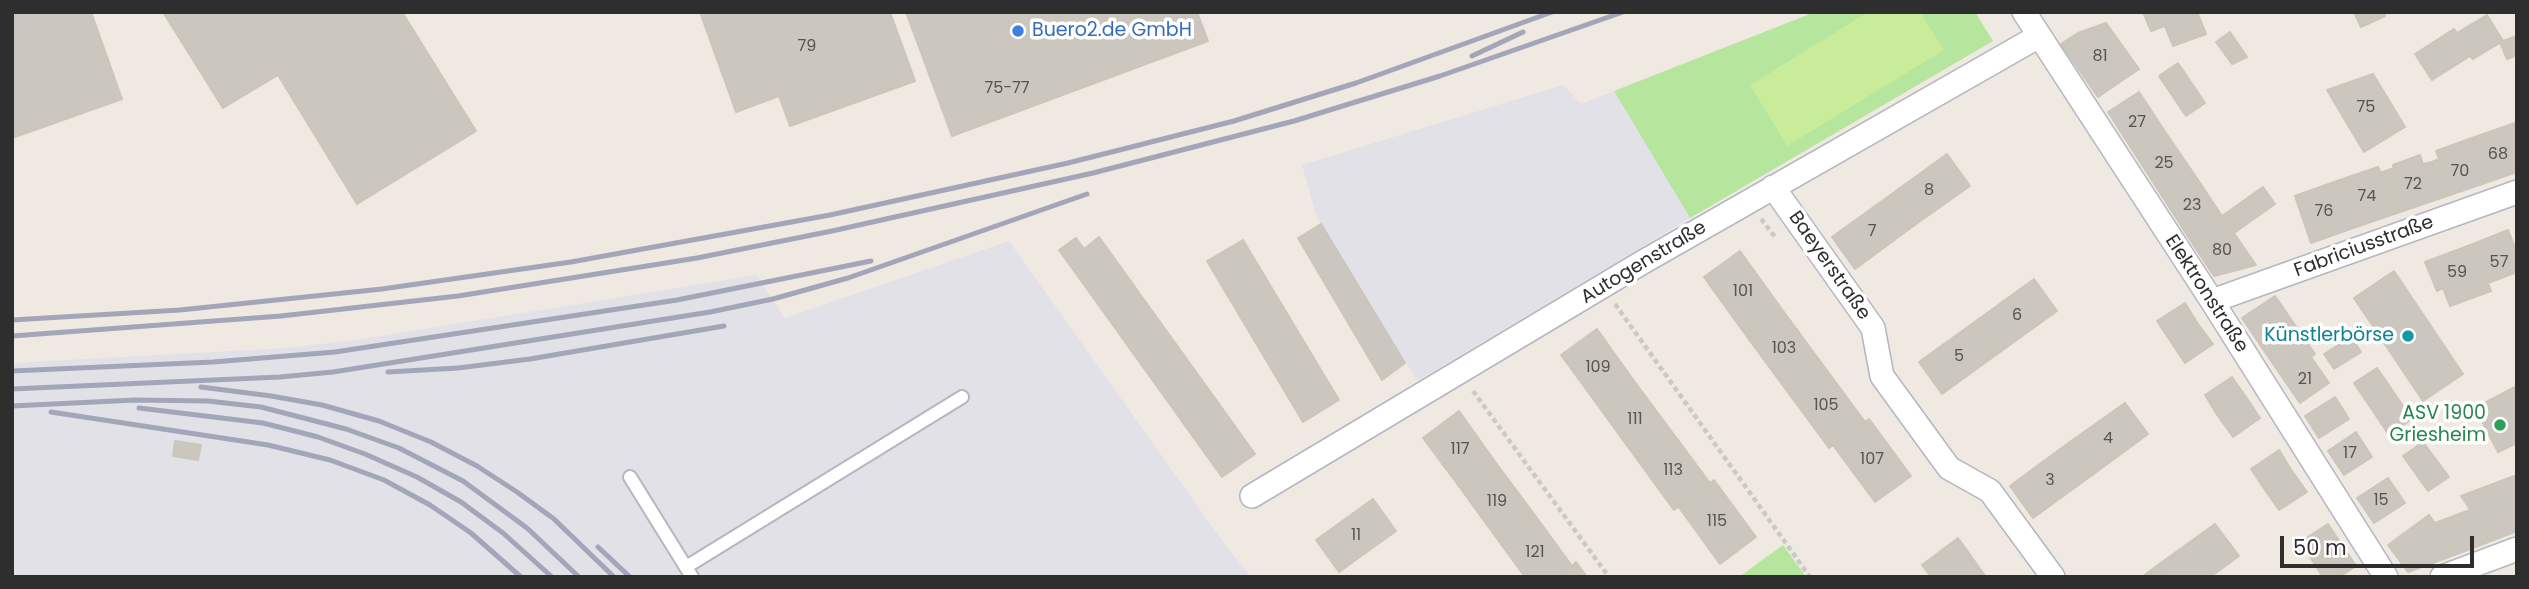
<!DOCTYPE html>
<meta charset="utf-8">
<style>
body{margin:0}
#map{position:relative;width:2529px;height:589px;overflow:hidden;background:#efe9e1;font-family:Poppins,sans-serif}
canvas{display:block}
.frame{position:absolute;inset:0;border:14px solid #2e2e2e;pointer-events:none}
.scale{position:absolute;left:2280px;top:536px;width:194px;height:32px;box-sizing:border-box;border:4px solid #2e2e2e;border-top:0;padding-left:9px;font-size:21px;line-height:24px;white-space:nowrap;color:#2e2e2e;-webkit-text-stroke:5px #fff;paint-order:stroke}
</style>
<div id="map">
<canvas width="2529" height="589"></canvas>
<div class="frame"></div>
<div class="scale">50 m</div>
</div>
<script>
const c = document.querySelector('canvas').getContext('2d');
c.lineJoin = 'round';
function fill(path, color) { c.fillStyle = color; c.fill(path, 'evenodd'); }
const shape = rows => new Path2D(rows.map(r => 'M' + r).join(''));
function stroke(path, color, width, dash) { c.strokeStyle = color; c.lineWidth = width; c.lineCap = dash ? 'butt' : 'round'; c.setLineDash(dash || []); c.stroke(path); }
function label(font, color, halo, rows, align = 'center') {
  c.font = font + ' Poppins,sans-serif'; c.lineWidth = 7; c.setLineDash([]); c.textBaseline = 'middle'; c.strokeStyle = halo; c.fillStyle = color; for (const [text, x, y, turn = 0] of rows) {
    c.save(); c.translate(x, y); c.rotate((+turn || 0) * Math.PI / 180); c.textAlign = isNaN(turn) ? turn : align; if (halo) c.strokeText(text, 0, 0); c.fillText(text, 0, 0); c.restore();
  }
}
const industrial = shape([
 [1563,85,1581,104,1614,91,1690,218,1417,381,1316,215,1302,165],
 [1009,241,1221,539,1251,577,12,577,12,363,286,348,356,340,757,275,785,318]
]);
const green = shape([
 [1815,12,1975,12,1993,41,1690,218,1614,91],
 [1783,545,1806,577,1739,577]
]);
const pitch = shape([
 [1868,12,1920,12,1944,50,1787,146,1750,85]
]);
const building = shape([
 [12,12,91,12,122,99,12,138,12,12],
 [163,12,402,12,476,131,357,204,278,75,223,108,163,12],
 [700,12,890,12,915,81,790,126,779,96,736,112,700,12],
 [906,12,1197,12,1208,41,952,136,906,12],
 [2143,12,2197,12,2206,34,2173,46,2165,26,2151,31,2143,12],
 [2354,12,2384,12,2385,16,2361,27,2354,12],
 [2487,15,2503,41,2473,59,2470,56,2432,80,2415,54,2454,29,2457,33,2487,15],
 [2106,23,2139,69,2098,97,2061,44,2078,33,2106,23],
 [2230,32,2247,57,2232,64,2216,42,2230,32],
 [2517,36,2517,55,2507,59,2500,42,2517,36],
 [2178,63,2205,103,2186,116,2159,76,2178,63],
 [2373,74,2405,127,2364,152,2327,90,2373,74],
 [2139,92,2166,133,2135,154,2108,112,2139,92],
 [2515,123,2517,129,2517,172,2488,182,2472,138,2515,123],
 [2166,133,2194,174,2162,196,2135,154,2166,133],
 [2472,138,2488,182,2444,197,2432,162,2439,159,2436,151,2472,138],
 [1947,154,1970,186,1912,227,1889,196,1947,154],
 [2420,155,2423,164,2432,162,2444,197,2400,212,2380,173,2394,168,2393,165,2420,155],
 [2378,167,2400,212,2353,228,2337,181,2378,167],
 [2194,174,2222,216,2189,238,2162,196,2194,174],
 [2337,181,2353,228,2311,243,2295,196,2337,181],
 [2263,187,2275,204,2234,233,2222,216,2263,187],
 [1889,196,1912,227,1855,269,1832,237,1889,196],
 [2222,216,2256,265,2214,276,2189,238,2222,216],
 [1321,224,1405,363,1382,380,1298,238,1321,224],
 [2508,230,2517,253,2517,272,2488,283,2473,244,2508,230],
 [1099,237,1255,454,1222,477,1059,250,1076,238,1084,249,1099,237],
 [1243,240,1339,400,1303,422,1207,261,1243,240],
 [2473,244,2491,291,2450,306,2443,288,2437,291,2425,262,2473,244],
 [1740,251,1781,308,1745,334,1704,277,1740,251],
 [2394,271,2463,374,2423,401,2354,298,2394,271],
 [2034,279,2057,311,2000,352,1976,321,2034,279],
 [2275,296,2315,354,2282,377,2242,318,2275,296],
 [2185,303,2198,324,2171,342,2157,321,2185,303],
 [1781,308,1823,365,1787,391,1745,334,1781,308],
 [1976,321,2000,352,1942,394,1919,362,1976,321],
 [2198,324,2213,344,2185,363,2171,342,2198,324],
 [1597,329,1634,381,1599,407,1561,355,1597,329],
 [2351,337,2361,352,2334,369,2324,354,2351,337],
 [2311,357,2329,383,2300,403,2282,377,2311,357],
 [1823,365,1865,422,1829,448,1787,391,1823,365],
 [2377,368,2412,419,2389,435,2354,383,2377,368],
 [2232,377,2246,397,2218,416,2205,395,2232,377],
 [1634,381,1672,432,1636,458,1599,407,1634,381],
 [2517,386,2517,443,2498,452,2475,408,2517,386],
 [2246,397,2260,418,2233,437,2218,416,2246,397],
 [2335,397,2349,419,2319,438,2305,416,2335,397],
 [2125,403,2148,434,2091,476,2067,444,2125,403],
 [1459,411,1496,463,1461,489,1423,438,1459,411],
 [1869,419,1911,476,1875,502,1833,445,1869,419],
 [1672,432,1710,483,1674,510,1636,458,1672,432],
 [2356,432,2372,457,2344,475,2328,451,2356,432],
 [175,441,201,445,198,460,173,456,175,441],
 [2423,442,2449,477,2428,491,2403,456,2423,442],
 [2067,444,2091,476,2033,518,2010,486,2067,444],
 [2279,450,2292,471,2265,490,2251,469,2279,450],
 [1496,463,1534,514,1498,540,1461,489,1496,463],
 [2292,471,2307,492,2279,510,2265,490,2292,471],
 [2517,475,2517,531,2491,541,2461,496,2517,475],
 [2388,478,2405,503,2374,523,2357,498,2388,478],
 [1714,480,1756,537,1720,564,1678,506,1714,480],
 [1373,499,1396,531,1339,572,1316,540,1373,499],
 [2470,510,2491,541,2457,554,2435,523,2470,510],
 [1534,514,1572,566,1557,577,1525,577,1498,540,1534,514],
 [2429,515,2457,554,2408,572,2388,545,2429,515],
 [2215,524,2239,556,2210,577,2166,577,2158,565,2215,524],
 [2328,524,2342,545,2314,563,2300,542,2328,524],
 [1958,538,1986,577,1931,577,1922,565,1958,538],
 [2342,545,2356,566,2339,577,2323,577,2314,563,2342,545],
 [1576,562,1587,577,1557,577,1572,566,1576,562],
 [2158,565,2166,577,2142,577,2158,565]
]);
const path = shape([
 [1761,219,1775,237],
 [1615,304,1810,577],
 [1473,391,1609,577]
]);
const lane = shape([
 [630,477,692,577],
 [686,567,962,397]
]);
const street = shape([
 [2024,12,2212,301,2386,577],
 [1773,187,1873,328,1882,376,1949,468,1990,491,2053,577],
 [2212,301,2517,192],
 [1252,496,1643,262,2039,36],
 [2442,577,2517,549]
]);
const rail = shape([
 [1472,56,1523,32],
 [12,320,180,310,382,289,571,262,830,215,1068,163,1234,121,1356,83,1552,12],
 [12,336,281,316,458,296,697,258,832,231,1093,173,1294,121,1440,76,1623,12],
 [12,371,213,362,335,352,677,300,871,261],
 [388,372,458,368,530,359,724,326],
 [201,387,271,396,322,405,379,421,431,442,477,466,517,492,554,519,614,577],
 [12,389,280,377,333,372,710,312,773,299,848,278,1087,194],
 [12,406,135,400,208,401,261,407,346,429,399,448,463,481,527,528,579,577],
 [139,408,263,423,318,437,365,454,417,477,461,502,503,533,552,577],
 [51,412,268,445,330,460,384,480,430,505,471,533,521,577],
 [598,547,630,577]
]);
const markers = [
 [1018,31,7,"#3f7fe0"],
 [2408,336,7,"#0f9aa8"],
 [2500,425,7,"#2e9e5b"]
];
const numberNames = [
 ["79",807,47],
 ["81",2100,57],
 ["75-77",1007,89],
 ["75",2366,108],
 ["27",2137,123],
 ["68",2498,155],
 ["25",2164,164],
 ["70",2460,172],
 ["72",2413,185],
 ["8",1929,191],
 ["74",2367,197],
 ["23",2192,206],
 ["76",2324,212],
 ["7",1872,232],
 ["80",2222,251],
 ["57",2499,263],
 ["59",2457,273],
 ["101",1743,292],
 ["6",2017,316],
 ["103",1784,349],
 ["5",1959,357],
 ["109",1598,368],
 ["21",2305,380],
 ["105",1826,406],
 ["111",1635,420],
 ["4",2108,439],
 ["117",1460,450],
 ["17",2350,454],
 ["107",1872,460],
 ["113",1673,471],
 ["3",2050,481],
 ["15",2381,501],
 ["119",1497,502],
 ["115",1717,522],
 ["11",1356,536],
 ["121",1535,553]
];
const shopNames = [
 ["Buero2.de GmbH",1032,31]
];
const streetNames = [
 ["Fabriciusstraße",2364,247,-20],
 ["Autogenstraße",1644,263,-31],
 ["Baeyerstraße",1829,266,55],
 ["Elektronstraße",2206,294,57]
];
const cultureNames = [
 ["Künstlerbörse",2394,336]
];
const leisureNames = [
 ["ASV 1900",2486,414],
 ["Griesheim",2486,436]
];
fill(industrial, '#e3e1e8');
fill(green, '#b6e59e');
fill(pitch, '#c9ec9a');
fill(building, '#cbc7bf');
stroke(building, '#cbc5ba', 2);
stroke(lane, '#b4b7c1', 16);
stroke(street, '#b4b7c1', 26);
stroke(path, '#c9c9c9', 4.5, [5, 3.5]);
stroke(lane, '#fff', 12);
stroke(street, '#fff', 23);
stroke(rail, '#a3a6b8', 5);
for (const [x, y, r, color] of markers) { const dot = new Path2D(); dot.arc(x, y, r, 0, 2 * Math.PI); c.fillStyle = color; c.fill(dot); stroke(dot, '#fff', 2.5); }
label('16px', '#555452', null, numberNames);
label('19px', '#366cbe', '#fff', shopNames, 'left');
label('19px', '#2e2e2e', '#fff', streetNames);
label('19px', '#0d838f', '#fff', cultureNames, 'right');
label('19px', '#27864d', '#fff', leisureNames, 'right');
</script>
